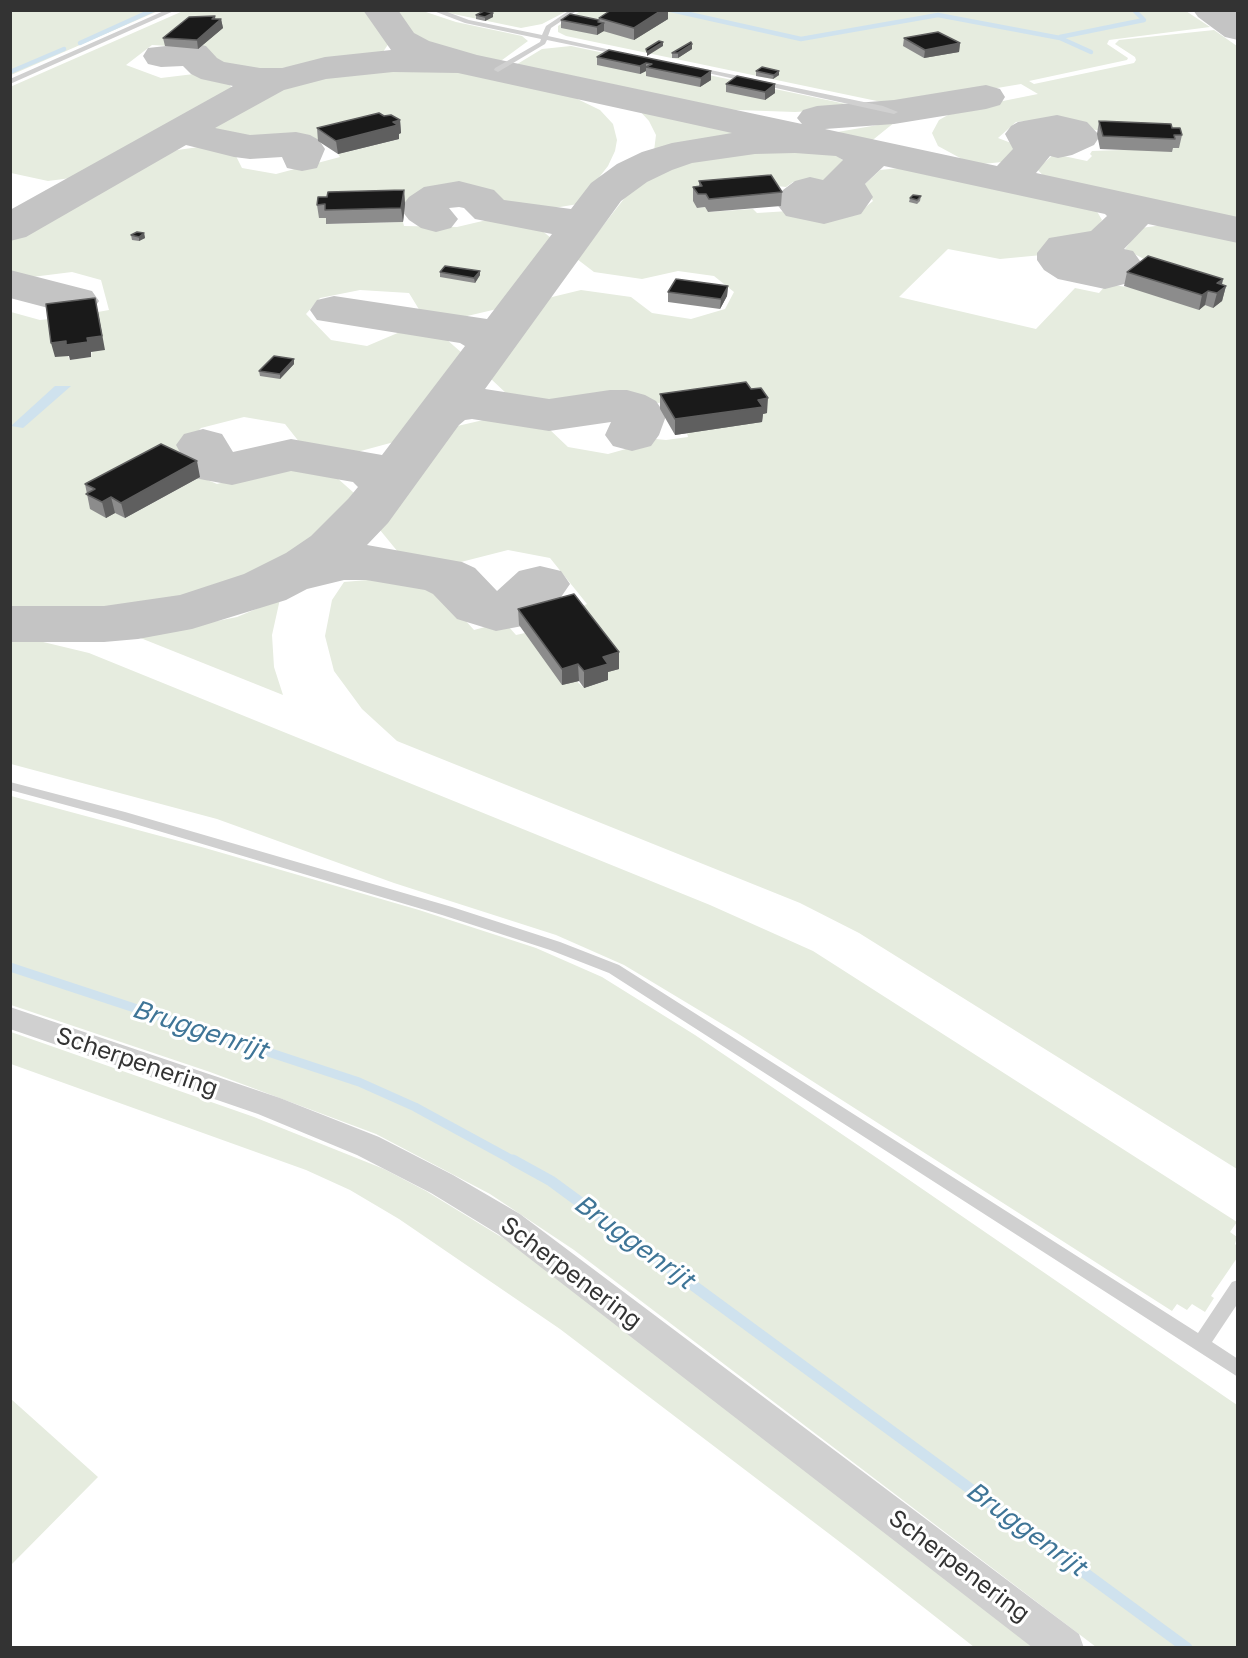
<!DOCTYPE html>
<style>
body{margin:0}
#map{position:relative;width:1248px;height:1658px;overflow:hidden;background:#fff;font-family:"Golos Text",sans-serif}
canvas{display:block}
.frame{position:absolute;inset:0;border:12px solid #333;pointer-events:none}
</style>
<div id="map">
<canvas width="1248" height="1658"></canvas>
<div class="frame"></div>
</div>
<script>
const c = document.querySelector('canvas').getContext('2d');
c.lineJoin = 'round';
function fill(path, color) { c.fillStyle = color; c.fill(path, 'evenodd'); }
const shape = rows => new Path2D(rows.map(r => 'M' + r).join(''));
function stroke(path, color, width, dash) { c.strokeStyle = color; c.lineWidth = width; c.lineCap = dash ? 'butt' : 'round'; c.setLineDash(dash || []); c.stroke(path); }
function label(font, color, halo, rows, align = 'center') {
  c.font = font + ' "Golos Text",sans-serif'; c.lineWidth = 6; c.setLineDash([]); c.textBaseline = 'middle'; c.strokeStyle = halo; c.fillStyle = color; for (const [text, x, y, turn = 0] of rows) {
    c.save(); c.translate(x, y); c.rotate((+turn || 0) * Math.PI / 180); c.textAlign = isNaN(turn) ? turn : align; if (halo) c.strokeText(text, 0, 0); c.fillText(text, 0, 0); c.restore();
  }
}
const green = shape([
 [11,10,158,10,158,11,11,75],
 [582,10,1186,11,1210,27,1109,40,1107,44,1128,58,1127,60,1029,81,1034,84,1134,63,1136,60,1135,57,1115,44,1119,40,1214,30,1237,46,1237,221,1049,182,1037,169,1054,154,1087,161,1092,156,1090,154,1092,151,1179,148,1123,131,1096,130,1046,119,1016,122,998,138,1019,146,1002,162,973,165,938,146,932,133,939,120,948,115,963,109,1038,94,1021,84,896,105,566,36,558,32,558,26],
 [183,11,366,11,389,43,383,52,373,55,298,67,247,70,214,64,203,48,152,45,126,65,161,78,194,74,228,81,233,91,79,177,48,181,11,173,10,87],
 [393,11,423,11,456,22,522,36,528,41,498,63,484,60,444,50,419,40,411,34],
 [439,11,567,11,542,24,521,28],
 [571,46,865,108,795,112,708,109,514,66,542,49],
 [394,67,462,71,565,93,600,110,613,124,617,140,615,151,608,166,578,204,548,209,507,205,489,191,454,187,421,193,412,201,405,202,405,204,330,205,327,224,403,222,404,226,457,227,491,219,535,225,551,238,497,309,463,317,420,311,409,293,360,290,320,298,306,314,331,340,367,346,400,332,446,339,462,353,394,442,357,452,300,443,285,424,244,417,201,428,180,451,89,499,125,518,200,477,217,484,278,468,336,477,354,493,324,527,300,549,258,572,191,594,107,607,11,609,11,312,40,320,49,319,70,360,91,357,98,312,109,310,101,280,72,272,32,277,11,272,11,239,163,152,199,147,235,154,242,168,276,174,340,157,338,154,399,139,380,126,318,141,291,138,253,142,218,135,213,124,270,92,308,79,352,70],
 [638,109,701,123,747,132,654,151,656,135,649,121],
 [895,122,869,143,826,134],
 [747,149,833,152,846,163,826,180,793,182,786,187,777,186,697,208,705,207,708,212,753,209,757,213,789,211,823,219,856,215,873,201,863,186,880,170,909,167,1095,208,1102,220,1088,238,1060,237,1042,255,1000,259,948,249,899,297,1036,329,1075,288,1099,293,1107,284,1133,288,1159,267,1125,249,1141,228,1170,224,1237,239,1237,1169,859,933,800,903,397,741,362,709,334,671,325,636,332,600,344,582,379,579,439,591,474,630,496,624,508,626,516,635,525,633,584,688,608,680,574,610,587,604,550,558,508,550,457,563,398,552,380,530,453,427,492,418,547,427,568,447,608,454,651,442,656,439,666,440,688,437,687,433,761,421,690,399,658,403,599,394,561,404,508,395,490,378,548,298,581,290,631,297,652,313,691,319,725,309,734,292,714,276,678,271,642,279,594,272,577,259,630,191,649,176,684,160,725,151],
 [280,599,272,635,274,667,283,695,138,637,237,617],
 [11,640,39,641,89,653,710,905,813,951,1237,1222,1230,1232,1237,1237,1235,1244,1237,1246,1237,1258,1211,1296,1214,1298,1205,1312,1192,1304,1187,1310,1177,1304,1172,1311,737,1033,624,965,556,935,394,883,217,819,11,764],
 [11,796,205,848,419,910,536,948,602,977,695,1035,883,1162,1237,1405,1237,1647,1096,1647,574,1250,490,1194,376,1134,210,1072,11,1005],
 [11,1032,254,1117,384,1169,426,1191,516,1246,1040,1647,974,1647,853,1552,560,1329,399,1219,350,1190,306,1170,11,1064],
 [11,1399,98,1477,11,1565]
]);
const water = shape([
 [55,386,71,386,23,428,11,426]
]);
const streamFar2 = shape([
 [671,10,801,39,938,15,1060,38,1091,52],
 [1060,37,1144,20,1134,10],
 [80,43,153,10],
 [10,72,64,49]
]);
const streamFar1 = shape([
 [10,967,359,1082,415,1107,516,1162]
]);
const stream = shape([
 [513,1160,551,1181,1187,1648]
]);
const taxiway = shape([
 [363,10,398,10,414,33,429,41,477,55,802,124,797,118,803,110,817,106,894,100,986,85,1000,89,1005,97,1000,105,986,109,894,124,825,129,997,166,1013,149,1005,134,1011,126,1018,122,1057,115,1087,122,1100,136,1094,145,1072,155,1058,158,1050,156,1036,173,1238,217,1238,243,1148,224,1124,249,1133,251,1140,261,1139,272,1132,282,1105,289,1058,279,1044,270,1037,260,1037,253,1049,238,1091,231,1107,216,1105,214,884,166,865,184,873,197,861,214,824,224,786,216,776,203,777,199,783,190,795,181,810,177,823,180,843,160,836,156,795,153,755,154,692,163,672,170,647,182,621,201,485,389,549,399,610,390,627,390,645,395,656,401,666,416,659,435,651,446,632,451,613,446,605,435,611,422,549,431,472,419,465,420,459,425,388,523,367,545,462,562,475,568,497,591,519,571,540,566,561,571,570,584,561,597,533,624,496,631,457,619,433,594,425,590,366,580,344,580,307,589,286,600,192,629,138,639,104,642,10,642,10,606,104,606,180,595,244,574,286,553,311,536,348,499,358,487,353,482,291,471,232,485,194,478,176,445,184,434,203,429,222,434,233,452,291,439,382,455,465,346,460,343,317,320,310,310,317,300,334,296,487,319,552,234,475,219,464,208,459,207,449,208,458,219,451,228,436,232,421,228,409,220,402,211,402,206,409,197,424,187,459,181,494,190,504,200,571,209,591,183,617,164,642,152,672,143,732,133,458,73,393,72,326,79,284,90,215,128,250,135,296,132,310,135,319,140,325,149,317,168,302,171,287,168,282,157,250,159,234,157,186,145,26,237,10,241,10,210,233,86,201,79,191,74,183,66,161,67,148,64,143,56,148,48,193,43,206,46,217,58,224,62,260,68,282,68,325,57,391,50,363,10],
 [1193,10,1234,10,1238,13,1238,40,1225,37,1198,17,1193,10],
 [10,270,92,291,99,301,92,311,75,315,10,298,10,270]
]);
const lane = shape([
 [166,10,176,10,10,84,10,79,166,10],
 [431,10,442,10,469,20,542,35,546,26,570,10,578,10,551,28,548,36,629,54,625,56,547,40,545,44,498,72,494,70,495,68,540,42,541,39,465,23,431,10],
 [691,66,883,106,898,112,894,114,694,70,690,68,691,66],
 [10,782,125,812,452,907,560,942,619,965,1198,1333,1232,1282,1238,1280,1238,1303,1212,1342,1238,1359,1238,1377,609,973,550,950,442,915,118,819,10,790,10,782]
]);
const street = shape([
 [10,1007,280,1098,379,1137,453,1175,520,1214,1079,1634,1084,1648,1033,1648,498,1234,431,1193,357,1155,258,1114,10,1029,10,1007]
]);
const wall = shape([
 [493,13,493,17,485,21,476,19,476,15],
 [215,16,215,19,221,19,223,28,198,49,165,46,163,38],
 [599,18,668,19,634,40,603,31,597,35,561,28,561,20,599,20],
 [904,38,960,43,959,52,924,58,903,46],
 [692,49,678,58,672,58,672,53],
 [609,50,711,80,700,87,646,76,646,71,640,74,597,65,597,57],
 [756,71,779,71,779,75,773,79,756,76],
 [726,84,775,84,775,93,765,100,726,92],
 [384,116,400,120,401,133,399,134,399,139,338,154,318,141,317,128],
 [1099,121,1172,128,1182,135,1179,148,1173,148,1172,152,1100,149,1097,134],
 [699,181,782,192,781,206,708,212,705,207,697,208,693,201,693,187,699,187],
 [404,190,405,204,403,222,326,224,326,218,319,218,317,205,327,197],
 [921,196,920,201,917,204,909,202,910,198],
 [144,233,145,238,139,241,132,240,131,235],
 [440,272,480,275,475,283,440,277],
 [1127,272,1223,279,1222,285,1226,286,1222,301,1213,308,1205,305,1199,310,1124,286],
 [728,286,727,296,720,309,668,302,668,292],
 [294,359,294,364,280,379,260,376,259,371],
 [660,394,767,413,763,414,762,422,675,435,660,409],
 [200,477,125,518,115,513,106,518,90,509,85,484],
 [518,609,619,652,619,669,608,672,608,680,584,688,579,681,562,685,519,625]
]);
const shadedWall = shape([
 [662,10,668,10,668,19,634,40,634,28],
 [493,13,493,17,485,21,485,17],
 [215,16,216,24,221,19,223,28,198,49,197,40],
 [604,23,604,31,597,35,597,27],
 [663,42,663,46,647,56,647,52],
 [960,43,959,52,924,58,925,50],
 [692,44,692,49,678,58,678,53],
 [646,63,646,71,640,74,640,66],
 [711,71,711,80,700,87,701,78],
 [779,71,779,75,773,79,774,75],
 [775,84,775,93,765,100,765,92],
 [400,120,401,133,399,134,399,139,338,154,336,141],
 [404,190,405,204,403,222,401,208],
 [144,233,145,238,139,241,139,237],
 [480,271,480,275,475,283,474,278],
 [1223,279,1220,291,1226,286,1222,301,1213,308,1217,293,1217,283],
 [728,286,727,296,720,309,721,299],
 [1208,291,1205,305,1199,310,1202,295],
 [98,312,105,350,91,352,91,357,70,360,69,356,55,357,51,343,87,338],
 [294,359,294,364,280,379,280,374],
 [768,398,767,413,763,414,762,422,675,435,675,419,758,400],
 [197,461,200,477,125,518,121,503],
 [111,497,115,513,106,518,102,502],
 [619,652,619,669,608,672,608,680,584,688,584,671,603,657],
 [578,664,579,681,562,685,562,669]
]);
const building = shape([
 [611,10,662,10,634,28,599,18,611,10],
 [484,11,493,13,485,17,476,15,484,11],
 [570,14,599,20,598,22,604,23,597,27,561,20,570,14],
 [215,16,212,19,221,19,197,40,163,38,189,17,215,16],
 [938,32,960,43,925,50,904,38,938,32],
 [659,41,663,42,647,52,646,49,659,41],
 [691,42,692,44,678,53,672,53,691,42],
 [609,50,711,71,701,78,646,67,652,64,646,63,640,66,597,57,609,50],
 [762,67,779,71,774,75,756,71,762,67],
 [737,76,775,84,765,92,726,84,737,76],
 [379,113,384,116,391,115,400,120,393,122,398,125,336,141,317,128,379,113],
 [1099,121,1171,124,1172,128,1180,128,1182,135,1174,135,1175,139,1103,136,1099,121],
 [771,175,782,192,709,199,706,194,698,194,693,187,702,186,699,181,771,175],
 [404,190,401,208,325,210,325,204,317,205,318,197,327,197,328,192,404,190],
 [913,195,921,196,917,200,910,198,913,195],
 [137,232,144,233,139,237,131,235,137,232],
 [1148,256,1223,279,1217,283,1226,286,1217,293,1208,291,1202,295,1127,272,1148,256],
 [445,266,480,271,474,278,440,272,445,266],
 [676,279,728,286,721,299,668,292,676,279],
 [95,298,102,336,87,338,88,342,66,345,66,341,51,343,46,304,95,298],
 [274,356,294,359,280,374,259,371,274,356],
 [746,382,751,389,761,388,768,398,758,400,763,407,675,419,660,394,746,382],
 [161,444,197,461,121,503,111,497,102,502,86,494,95,489,85,484,161,444],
 [574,594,619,652,603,657,608,664,584,671,578,664,562,669,518,609,574,594]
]);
const nearStreetnames = [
 ["Scherpenering",137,1062,19],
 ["Scherpenering",571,1273,37],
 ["Scherpenering",959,1566,37]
];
const nearWaternames = [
 ["Bruggenrijt",200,1030,18],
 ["Bruggenrijt",634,1242,36],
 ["Bruggenrijt",1026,1529,36]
];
fill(green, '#e6ecdf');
fill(water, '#cfe2ee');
stroke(streamFar2, '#cfe2ee', 4.5);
stroke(streamFar1, '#cfe2ee', 9);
stroke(stream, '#cfe2ee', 11);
fill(taxiway, '#c4c4c4');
fill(lane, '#d0d0d0');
fill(street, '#d0d0d0');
fill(wall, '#8c8c8c');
fill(shadedWall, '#5f5f5f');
fill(building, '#1a1a1a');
stroke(building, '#5f5f5f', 1.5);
label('24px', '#333', '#fff', nearStreetnames);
label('italic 26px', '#3f7597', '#fff', nearWaternames);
</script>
